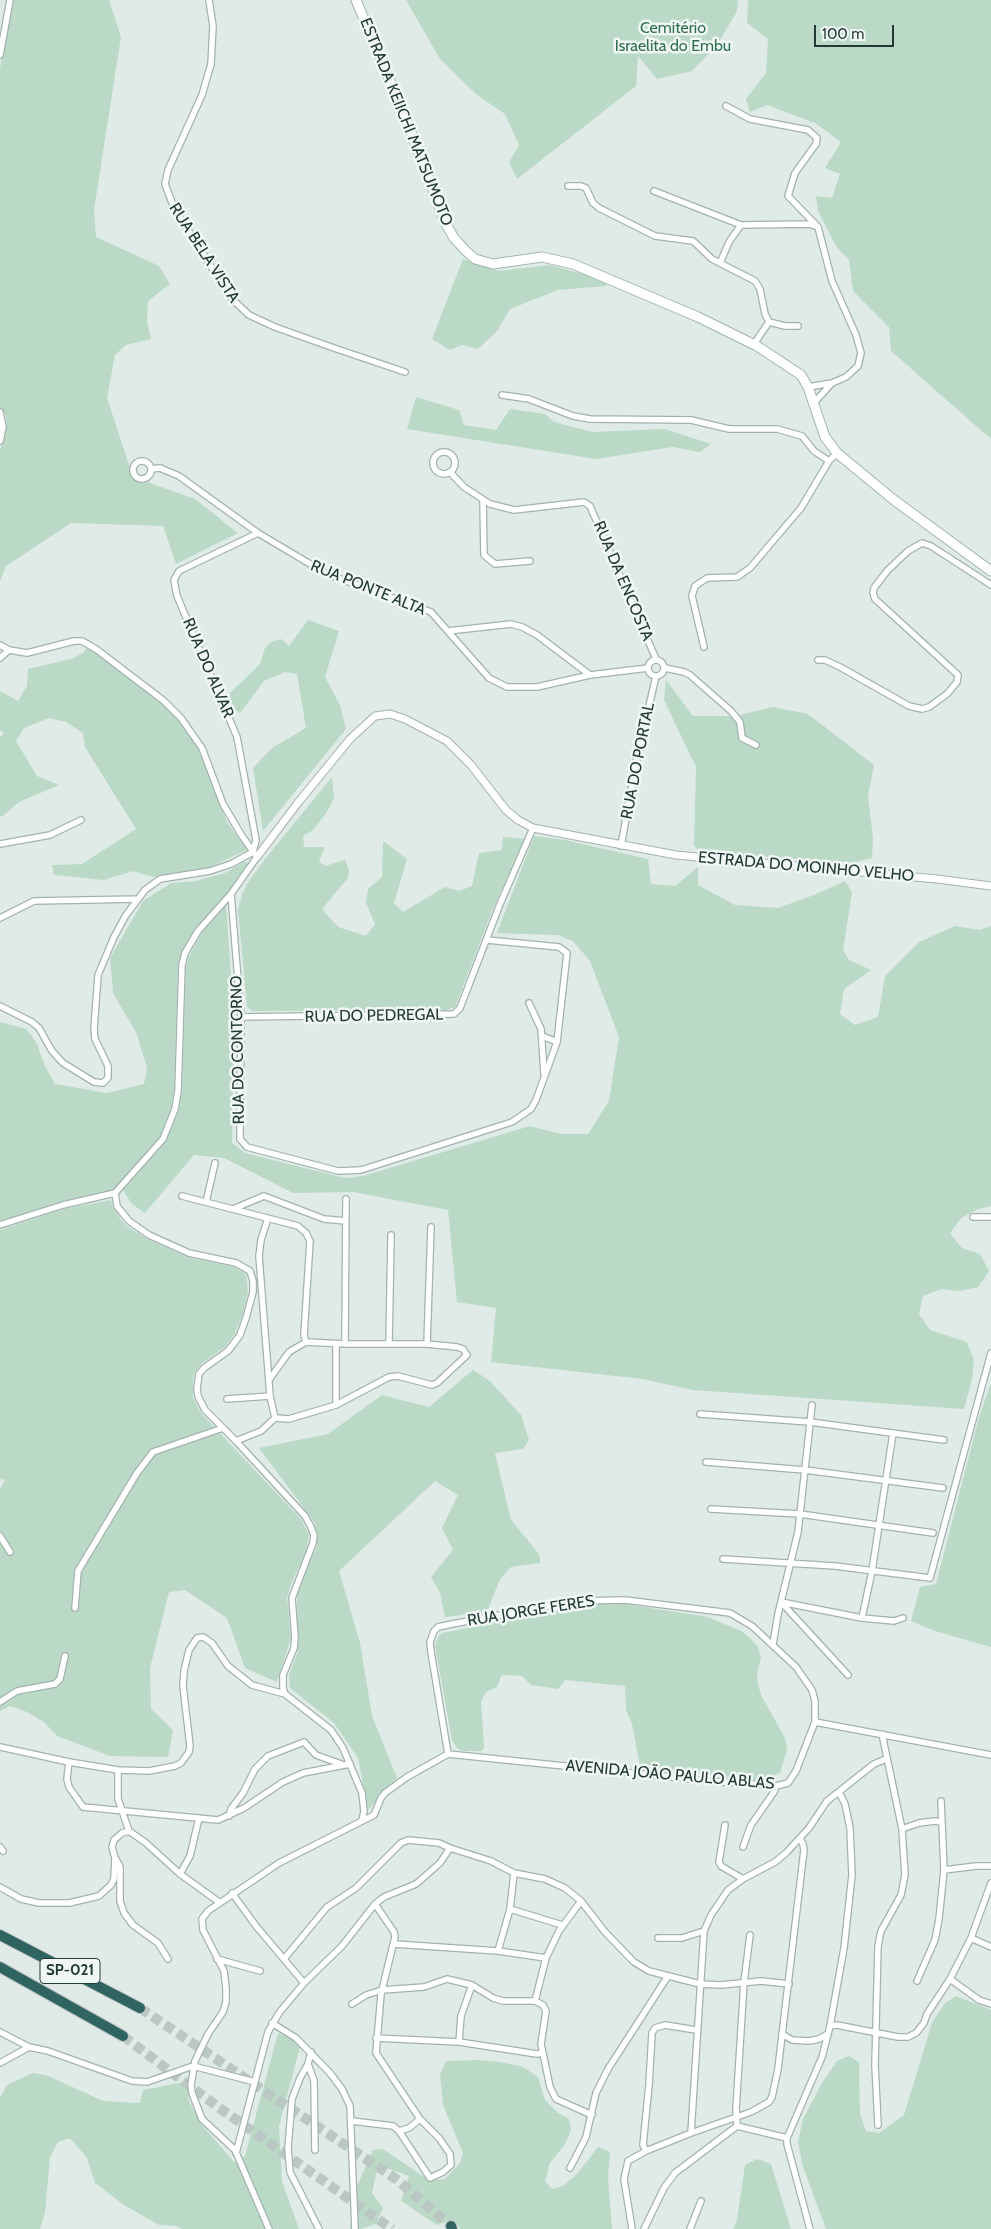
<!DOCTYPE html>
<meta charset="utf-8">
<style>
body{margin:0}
#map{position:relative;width:991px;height:2229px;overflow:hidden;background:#e0eae7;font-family:Cabin,sans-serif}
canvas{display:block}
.scale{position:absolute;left:814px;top:25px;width:80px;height:22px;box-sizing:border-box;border:2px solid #223a36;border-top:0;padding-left:6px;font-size:15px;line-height:18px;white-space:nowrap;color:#223a36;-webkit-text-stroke:4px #f0f7f5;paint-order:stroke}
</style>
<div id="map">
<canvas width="991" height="2229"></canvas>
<div class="scale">100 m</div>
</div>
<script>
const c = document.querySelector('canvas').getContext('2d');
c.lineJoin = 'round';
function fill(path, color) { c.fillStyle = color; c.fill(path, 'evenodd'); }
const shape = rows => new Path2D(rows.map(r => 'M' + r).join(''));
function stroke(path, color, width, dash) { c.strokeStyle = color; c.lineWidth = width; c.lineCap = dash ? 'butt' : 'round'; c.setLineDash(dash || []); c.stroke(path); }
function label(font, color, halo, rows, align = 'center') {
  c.font = font + ' Cabin,sans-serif'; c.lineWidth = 5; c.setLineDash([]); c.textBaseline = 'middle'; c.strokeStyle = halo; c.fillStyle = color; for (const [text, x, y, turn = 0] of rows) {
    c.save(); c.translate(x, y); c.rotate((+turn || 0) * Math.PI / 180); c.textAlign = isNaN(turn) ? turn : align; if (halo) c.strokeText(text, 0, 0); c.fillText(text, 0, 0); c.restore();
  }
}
const green = shape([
 [14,0,109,0,121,37,94,210,96,237,159,266,170,284,148,301,147,321,151,339,126,345,115,355,107,398,133,477,195,499,238,533,176,564,163,526,71,523,6,566,0,581,0,451,6,427,6,416,0,407,0,68],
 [406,0,738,0,737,11,717,45,692,71,657,79,638,56,636,86,517,179,509,162,519,145,505,114,477,95,440,59],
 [748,0,991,0,991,439,891,351,889,327,853,291,849,260,836,246,818,211,816,196,832,198,840,174,825,168,841,142,815,123,767,105,750,112,746,99,766,73,768,39,747,23],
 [463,259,499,271,550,265,608,281,606,286,558,290,510,309,497,331,478,349,462,345,450,350,432,339],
 [416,397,459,410,464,425,496,430,510,409,545,414,554,422,592,432,665,429,711,444,700,452,673,447,596,459,407,429],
 [308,620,339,631,325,677,340,705,346,729,263,831,253,768,272,748,306,728,297,674,285,672,264,681,240,713,231,707,230,693,260,664,265,648,271,642,281,639,289,646],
 [88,647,162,703,179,719,200,750,227,822,247,850,210,867,153,877,133,871,104,880,54,875,52,865,82,864,136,829,85,747,83,733,66,722,49,718,24,728,16,741,37,776,59,785,19,802,3,816,0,816,0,737,4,734,0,730,0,691,18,701,27,686,28,669,71,659,83,653],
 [666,680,693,716,735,716,773,707,808,714,874,765,868,796,873,838,872,858,851,863,701,852,694,846,696,767,664,700],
 [332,777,334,798,327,812,313,830,303,836,304,847,325,847,319,861,325,866,345,860,349,871,348,878,322,909,338,927,366,936,375,924,366,903,368,889,382,877,383,841,407,859,394,903,403,912,445,887,459,891,472,886,479,853,502,850,503,837,525,839,494,906,455,1007,447,1010,253,1011,247,1007,238,910,242,895,247,884,265,859],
 [534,836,565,840,648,859,651,884,675,886,698,867,698,885,735,905,778,908,814,895,845,881,852,892,843,950,849,960,871,970,844,989,840,1014,855,1025,878,1017,885,976,919,942,955,926,980,930,991,926,991,1206,978,1209,961,1218,950,1233,962,1248,980,1254,989,1271,978,1287,960,1291,941,1289,923,1296,919,1314,930,1330,967,1342,974,1360,972,1379,964,1409,693,1390,642,1379,491,1362,496,1308,457,1302,448,1210,353,1192,293,1193,224,1158,194,1155,145,1213,132,1204,123,1190,166,1141,179,1110,182,1092,186,966,190,954,201,934,226,905,234,1018,232,1143,245,1153,345,1178,363,1176,530,1126,561,1134,588,1134,609,1101,619,1037,590,961,573,941,558,935,497,933],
 [244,862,250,863,229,891,195,929,182,951,178,964,174,1091,171,1108,160,1137,113,1190,62,1201,0,1222,0,1022,26,1029,36,1042,45,1066,55,1084,107,1093,144,1084,147,1068,136,1032,113,993,110,958,143,901,171,883,196,881,225,873],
 [111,1200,113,1208,125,1225,147,1239,187,1257,234,1267,246,1274,248,1292,242,1317,235,1333,225,1347,201,1364,195,1372,193,1380,193,1397,201,1413,301,1519,309,1535,306,1552,292,1582,287,1597,291,1638,277,1682,245,1668,227,1618,185,1590,169,1592,150,1668,151,1709,173,1730,168,1757,110,1756,57,1736,44,1722,27,1712,10,1706,0,1711,0,1489,5,1480,0,1479,0,1230,64,1209],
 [473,1370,490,1381,521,1415,529,1440,523,1449,495,1453,511,1520,539,1554,540,1563,511,1567,500,1579,487,1612,445,1617,440,1593,431,1577,453,1550,442,1528,458,1495,435,1481,339,1571,360,1643,372,1716,397,1778,368,1810,358,1758,334,1723,290,1688,289,1675,298,1651,297,1591,317,1546,315,1523,259,1448,328,1434,382,1395,429,1407],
 [991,1383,991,1647,935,1631,911,1621,920,1587,936,1584,979,1417],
 [590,1604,625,1604,708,1617,741,1631,750,1638,758,1647,761,1658,757,1673,758,1685,762,1697,785,1738,787,1750,780,1773,759,1781,640,1766,632,1724,626,1710,625,1686,565,1680,558,1689,531,1685,522,1676,504,1675,501,1676,497,1687,486,1692,481,1702,484,1747,482,1751,462,1751,457,1748,452,1740,435,1646,438,1637,442,1633],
 [956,1996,991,2010,991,2229,826,2229,803,2167,798,2142,803,2119,822,2083,837,2061,849,2056,859,2062,860,2114,866,2131,879,2133,904,2115,932,2023,945,2003],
 [278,2033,290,2038,300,2047,279,2126,282,2181,299,2229,182,2229,177,2226,159,2225,124,2205,95,2183,87,2158,70,2138,58,2142,50,2157,45,2212,40,2229,0,2229,0,2098,7,2085,33,2073,46,2075,103,2101,140,2103,143,2090,189,2081,188,2099,202,2125,234,2162,245,2156],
 [475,2060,500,2062,523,2067,538,2077,545,2100,558,2113,569,2119,571,2130,565,2144,550,2163,545,2181,552,2189,563,2186,578,2173,598,2147,610,2152,608,2178,612,2229,461,2229,452,2220,437,2225,401,2201,409,2176,378,2165,372,2193,383,2208,376,2224,361,2229,350,2229,354,2193,373,2150,383,2149,430,2181,445,2179,460,2163,463,2153,443,2105,440,2074,446,2061],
 [757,2159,771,2164,791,2229,733,2229,737,2220,745,2165]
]);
const motorwayTunnel = shape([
 [140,2008,396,2179,451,2226],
 [123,2036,218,2107,392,2229]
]);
const minor = shape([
 [209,0,213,26,211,64,202,95,168,170,165,184,174,208,231,298,249,315,275,327,331,347,405,372],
 [0,55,10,0],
 [726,106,750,119,808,130,817,138,816,144,795,173,788,196,818,227],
 [568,186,581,186,586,188,593,203,599,208,655,236,693,241,712,259,755,281,760,289,765,314,769,322,785,326,798,326],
 [654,191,741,225,809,224,818,227,832,281,856,335,861,353,858,366,846,377,832,383],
 [720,263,729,242,741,225],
 [754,344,769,322],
 [808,387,832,383,813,404],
 [502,395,529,399,573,416,590,419,691,420,729,429,777,429,802,436,814,451,829,461],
 [0,412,3,427,0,441],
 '433 463a11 11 0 1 1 22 0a11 11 0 1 1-22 0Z',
 '133 470a9 9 0 1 1 18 0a9 9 0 1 1-18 0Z',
 [151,469,160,468,179,476,258,533,327,574,431,612,489,678,507,687,537,687,590,675,648,668],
 [450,472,464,487,490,504,514,510,584,502,590,506,656,659],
 [483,500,484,555,495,564,530,561],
 [448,631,511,624,522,627,537,635,590,675],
 [0,645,9,650,27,653,74,641,82,641,96,649,164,701,181,718,202,748,223,804,242,836,257,857,231,894,198,931,185,953,182,965,178,1091,175,1109,163,1139,115,1193],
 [704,647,692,596,695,586,707,578,737,577,750,568,801,508,829,461,837,453],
 [0,658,9,650],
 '648 668a8 8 0 1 1 16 0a8 8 0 1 1-16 0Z',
 [818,660,825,660,840,667,909,706,922,709,929,707,947,694,957,682,958,675,875,599,873,593,874,588,887,571,908,551,922,543,931,546,991,585],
 [665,668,684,672,690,675,731,711,740,722,742,738,756,745],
 [0,844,50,835,81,820],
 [621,846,637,758,656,676],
 [231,894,241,1017,240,1139,247,1147,338,1171,361,1170,512,1122,531,1109,536,1100,557,1042,567,953,559,947,487,940],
 [0,918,34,901,138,899],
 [529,1003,541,1029,544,1074],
 [0,1006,32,1022,39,1028,52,1051,63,1063,94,1082,103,1083,108,1078,108,1066,95,1039,94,1029,98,975,114,937,126,915,145,890,160,879,210,871,231,864,253,852,256,840,237,737,177,596,174,580,179,571,258,533],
 [241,1017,454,1014,460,1008,500,904,533,828],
 [542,1036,557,1042],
 [115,1193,117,1206,129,1221,149,1235,189,1253,236,1263,250,1271,253,1281,253,1292,246,1318,240,1335,228,1351,204,1368,199,1374,197,1389,198,1396,205,1410,236,1441,305,1516,310,1525,314,1535,313,1543,292,1598,295,1638,294,1648,283,1675,283,1688,285,1694,331,1730,343,1748,362,1793,364,1811,362,1821],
 [182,1196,298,1226,306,1233,310,1241,304,1335,306,1342],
 [206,1202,215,1163],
 [233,1209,264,1196,324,1219,346,1221],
 [973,1217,991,1217],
 [268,1218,261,1240,259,1256,270,1396,275,1418],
 [0,1225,63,1205,115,1193],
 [345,1344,346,1199],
 [389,1344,391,1235],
 [427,1344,431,1227],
 [269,1380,289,1352,306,1342,345,1344,427,1344,457,1347,463,1349,467,1355,437,1383,432,1385,398,1376,389,1377,336,1405,289,1419,275,1418],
 [227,1399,270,1396],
 [336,1405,336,1344],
 [700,1414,810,1422,944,1440],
 [236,1441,261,1431,275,1418],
 [706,1462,805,1470,943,1488],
 [711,1509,800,1514,933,1533],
 [0,1536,10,1552],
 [723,1559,835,1566,930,1578,991,1353],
 [781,1602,862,1618,894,1621,903,1618],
 [781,1602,848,1675],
 [75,1608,78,1571,137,1473,153,1452,223,1428],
 [862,1618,872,1571,893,1433],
 [773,1644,778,1614,798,1532,812,1405],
 [0,1702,17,1691,55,1684,60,1679,65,1656],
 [815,1722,991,1755],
 [0,1747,69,1762,118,1770,149,1771,175,1766,181,1763,189,1752,190,1746,183,1686,184,1671,189,1650,197,1638,203,1637,212,1643,228,1666,252,1685,285,1694],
 [69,1762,67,1779,69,1787,83,1807,218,1820,244,1808,283,1782,303,1773,350,1764],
 [118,1770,118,1799,129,1831],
 [229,1816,231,1809,243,1793,255,1769,268,1756,304,1742,316,1755,341,1764],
 [725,1825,719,1862,721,1866,743,1879],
 [902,1829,919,1823,935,1821,941,1822],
 [0,1847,3,1851],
 [743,1847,751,1825,774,1792,776,1786],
 [450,1848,491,1861,514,1873,545,1879,565,1888,581,1901,605,1932,634,1962,649,1971,700,1984,721,1985,761,1981,789,1984],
 [116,1859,120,1867,120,1901,124,1913,133,1925,158,1943,168,1959],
 [944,1870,976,1866,991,1866],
 [180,1874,190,1856,199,1818],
 [0,1887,21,1899,39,1903,69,1903,99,1896,111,1885,114,1879,115,1858,112,1847,114,1840,122,1833,129,1831,146,1843,180,1874,219,1902],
 [232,1893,256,1926,304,1983],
 [375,1904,394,1932,395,1937,381,1994,376,2053,420,2119,409,2128,399,2131],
 [510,1909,562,1925],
 [658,1938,682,1938,704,1931],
 [971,1938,991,1947],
 [394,1944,498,1951,546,1958],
 [498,1951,510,1909,514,1873],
 [217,1959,260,1971],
 [950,1979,979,2000,991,2004],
 [917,1981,935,1940,939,1919,944,1870,941,1801],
 [535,2001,546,1958,559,1931,581,1901],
 [352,2004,366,1995,382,1990,424,1987,447,1979,472,1985,493,1998,503,2001,535,2001,543,2005,546,2011,541,2044,550,2087,556,2099,592,2115],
 [272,2023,296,2038,330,2073,342,2089,350,2106,355,2229],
 [830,2026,837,2025,898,2037,908,2037,916,2033,924,2023,927,2014,950,1979,971,1938,991,1883],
 [0,2032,29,2047,48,2051,132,2081,147,2082,193,2066,255,2082],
 [782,2034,792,2040,809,2041,819,2039,828,2034],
 [376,2038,459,2042,537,2054,542,2053],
 [459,2042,461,2016,472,1985],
 [311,2052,308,2064,300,2078,292,2099,288,2148,290,2172,319,2229],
 [0,2063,29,2047],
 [308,2064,314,2081,315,2150],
 [352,2121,393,2126,399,2131,430,2178,443,2172,451,2165,450,2154,439,2138,420,2119],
 [878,2125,875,2065,878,1946,881,1931,901,1895,905,1875,902,1829,882,1734],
 [737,2126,736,2109,744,1982,750,1935],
 [691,2133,704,1931,711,1915,728,1890,743,1879,775,1862,786,1853,809,1828,827,1801,874,1764,886,1759],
 [646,2151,643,2145,649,2085,652,2033,655,2028,665,2025,696,2030],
 [236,2153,268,2032,279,2013,304,1983,342,1946,375,1904,384,1897,416,1884,440,1863,450,1848,439,1843,408,1840,401,1843,356,1888,327,1907,284,1959],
 [570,2168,586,2137,596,2093,608,2069,668,1976],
 [269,2229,235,2150,202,2119,192,2093,191,2085,195,2061,208,2034,223,2012,226,2002,226,1988,224,1971,203,1930,202,1919,208,1911,279,1863,374,1815,381,1798,385,1793,407,1777,448,1754,710,1781,776,1786,788,1783,796,1771,815,1722,815,1701,812,1690,796,1667,752,1626,730,1613,625,1600,575,1601,452,1624,438,1627,434,1631,430,1642,431,1652,448,1754],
 [632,2229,624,2179,628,2161,646,2151,691,2133,751,2112,769,2102,772,2097,778,2069,804,1850,803,1844,800,1839],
 [644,2229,664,2188,675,2173,737,2126,787,2138],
 [690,2229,701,2201],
 [810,2229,787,2144,787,2138,822,2057,830,2026,844,1948,852,1875,850,1828,845,1804,839,1792]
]);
const tertiary = shape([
 [257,857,297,804,350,739,375,716,390,714,405,719,447,741,471,765,506,810,518,820,533,828,676,855,937,879,991,886]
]);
const secondary = shape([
 [356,0,402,109,446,224,454,238,466,251,475,259,493,264,542,257,573,264,698,317,757,346,801,375,808,387,825,437,837,453,894,500,991,571]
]);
const motorway = shape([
 [0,1935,140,2008],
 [0,1967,123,2036],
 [451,2226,452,2229]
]);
const shields = [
 [70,1971,60]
];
const shieldNames = [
 ["SP-021",70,1971]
];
const parkNames = [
 ["Cemitério",673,28],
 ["Israelita do Embu",673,46]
];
const streetNames = [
 ["ESTRADA KEIICHI MATSUMOTO",406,122,68],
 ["RUA BELA VISTA",204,253,57],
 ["RUA DA ENCOSTA",623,581,67],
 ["RUA PONTE ALTA",368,588,22],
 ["RUA DO ALVAR",208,668,67],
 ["RUA DO PORTAL",638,761,-79],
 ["ESTRADA DO MOINHO VELHO",806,867,5],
 ["RUA DO PEDREGAL",374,1016,-1],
 ["RUA DO CONTORNO",238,1050,-91],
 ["RUA JORGE FERES",531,1611,-9],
 ["AVENIDA JOÃO PAULO ABLAS",670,1775,5]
];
fill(green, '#badac7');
stroke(motorwayTunnel, '#bac7c4', 10, [10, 5]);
stroke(minor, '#a3b2ae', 8);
stroke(tertiary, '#a3b2ae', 9);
stroke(secondary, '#a0b5b0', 11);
stroke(motorway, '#bdc4c3', 12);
stroke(minor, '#fff', 5.5);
stroke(tertiary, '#fff', 7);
stroke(secondary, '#fff', 9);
stroke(motorway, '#306460', 10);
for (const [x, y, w] of shields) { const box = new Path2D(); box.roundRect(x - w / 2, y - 12.5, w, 25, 4); c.fillStyle = '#f0f7f5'; c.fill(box); stroke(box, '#223a36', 1); }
label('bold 15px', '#223a36', null, shieldNames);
label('16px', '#2f6e50', '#f0f7f5', parkNames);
label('16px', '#223a36', '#f0f7f5', streetNames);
</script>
